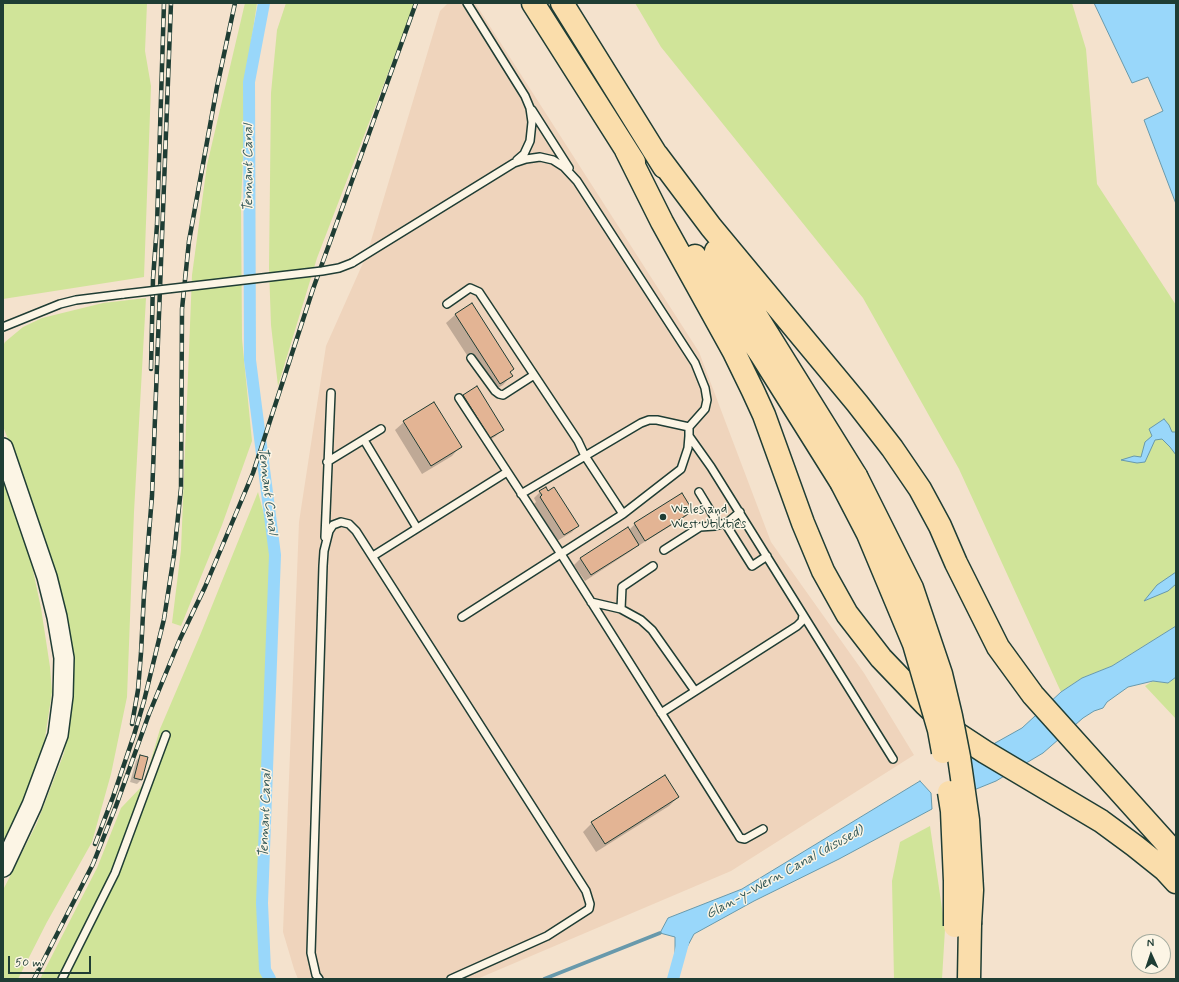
<!DOCTYPE html>
<style>
body{margin:0}
#map{position:relative;width:1179px;height:982px;overflow:hidden;background:#f4e2cd;font-family:Mynerve,sans-serif}
canvas{display:block}
.frame{position:absolute;inset:0;border:4px solid #1f3d34;pointer-events:none}
.north{position:absolute;left:1131px;top:934px;width:40px;height:40px;box-sizing:border-box;background:#fcf5e5;border:1px solid #a4ab9e;border-radius:50%;rotate:357deg;font-size:11px;font-weight:700;line-height:16px;text-align:center;color:#1f3d34}
.north::after{content:'';display:block;margin:auto;width:14px;height:18px;background:#1f3d34;clip-path:polygon(50% 0,100% 100%,50% 72%,0 100%)}
.scale{position:absolute;left:8px;top:956px;width:83px;height:18px;box-sizing:border-box;border:2px solid #1f3d34;border-top:0;padding-left:5px;font-size:12px;line-height:14px;white-space:nowrap;color:#1f3d34;-webkit-text-stroke:3px #fcf5e5;paint-order:stroke}
</style>
<div id="map">
<canvas width="1179" height="982"></canvas>
<div class="frame"></div>
<div class="north">N</div>
<div class="scale">50 m</div>
</div>
<script>
const c = document.querySelector('canvas').getContext('2d');
c.lineJoin = 'round';
function fill(path, color) { c.fillStyle = color; c.fill(path, 'evenodd'); }
const shape = rows => new Path2D(rows.map(r => 'M' + r).join(''));
function stroke(path, color, width, dash) { c.strokeStyle = color; c.lineWidth = width; c.lineCap = dash ? 'butt' : 'round'; c.setLineDash(dash || []); c.stroke(path); }
function label(font, color, halo, rows, align = 'center') {
  c.font = font + ' Mynerve,sans-serif'; c.lineWidth = 3; c.setLineDash([]); c.textBaseline = 'middle'; c.strokeStyle = halo; c.fillStyle = color; for (const [text, x, y, turn = 0] of rows) {
    c.save(); c.translate(x, y); c.rotate((+turn || 0) * Math.PI / 180); c.textAlign = isNaN(turn) ? turn : align; if (halo) c.strokeText(text, 0, 0); c.fillText(text, 0, 0); c.restore();
  }
}
const built = shape([
 [448,3,475,3,699,352,771,542,864,673,914,755,731,871,477,979,298,979,294,969,283,932,299,522,326,346,367,254,440,11]
]);
const green = shape([
 [3,3,147,3,145,51,151,86,144,277,3,299],
 [245,3,257,3,247,70,241,203,242,339,252,441,222,525,181,626,172,623,181,550,192,275,207,165],
 [286,3,415,3,317,258,278,386,271,325,269,268,271,93,277,30],
 [635,3,1072,3,1086,49,1097,184,1176,305,1176,626,1112,666,1082,678,1061,692,959,469,863,298,661,47],
 [146,298,134,512,127,697,111,774,92,842,47,922,18,979,3,979,3,890,37,823,64,753,71,709,72,663,18,466,3,426,3,346,5,342,23,327,42,318,103,303],
 [3,467,27,542,41,608,50,667,52,692,43,751,29,791,3,845],
 [258,492,275,555,262,903,265,970,270,979,40,979,97,868,121,808,144,784,160,729,201,633],
 [1176,677,1176,719,1145,686,1153,681,1168,683],
 [930,826,945,929,942,979,894,979,892,881,900,842]
]);
const water = shape([
 [1094,3,1176,3,1176,204,1144,120,1163,111,1148,77,1132,83,1094,3],
 [1164,419,1169,425,1172,432,1176,432,1176,455,1170,447,1162,439,1155,440,1145,462,1137,463,1121,460,1134,456,1141,457,1145,442,1152,436,1149,429,1164,419],
 [1176,572,1176,584,1168,591,1144,601,1157,585,1176,572],
 [1176,626,1176,677,1168,683,1153,681,1128,687,1107,702,1103,708,1094,711,1083,718,1043,753,996,781,969,792,954,766,1022,728,1061,692,1082,678,1112,666,1176,626],
 [920,781,931,793,932,809,839,859,754,901,694,934,685,951,684,958,679,959,675,956,675,937,660,933,668,918,742,889,920,781]
]);
const shadow = shape([
 [471,304,511,376,503,385,491,392,446,323,455,315],
 [464,395,502,429,496,436,484,444,458,402],
 [404,422,460,447,452,456,422,474,395,430],
 [540,492,578,525,572,532,557,541,534,504,536,502,534,498],
 [692,511,685,517,638,546,638,545,631,551,585,581,574,565,581,558,629,530,635,524],
 [140,756,147,758,141,780,137,784,130,782,136,761],
 [678,797,669,806,596,852,583,832,592,823]
]);
const stream = shape([
 [544,979,660,933]
]);
const canal = shape([
 [264,3,249,82,250,360,275,555,262,903,265,970,270,979],
 [673,979,683,943]
]);
const building = shape([
 [472,303,514,369,510,372,513,376,500,384,455,314,472,303],
 [477,386,504,430,490,438,463,395,477,386],
 [434,402,462,447,431,466,403,421,434,402],
 [546,487,548,491,554,487,579,526,564,535,540,497,542,495,539,491,546,487],
 [682,493,693,511,645,541,634,523,682,493],
 [628,527,639,545,591,575,580,558,628,527],
 [140,755,148,757,142,780,134,778,140,755],
 [665,775,679,797,605,844,591,822,665,775]
]);
const service = shape([
 [467,3,525,96,530,108,532,122,530,141,524,154,517,160],
 [532,110,569,168],
 [352,263,514,163,526,159,540,157,553,160,564,167,577,181,695,363,705,388,707,400,705,409,689,427,689,436,711,467,893,759],
 [447,304,470,288,479,292,578,441,585,456,623,514],
 [3,327,60,304,76,300,124,294],
 [471,358,495,391,499,394,503,395,534,375],
 [459,398,561,554,737,833,740,838,745,839,763,829],
 [364,440,417,528],
 [327,462,381,429],
 [699,492,719,525],
 [521,494,641,423,649,420,657,420,689,427],
 [725,523,752,566,767,556],
 [325,537,331,393],
 [664,550,700,527,715,526,728,522,740,512],
 [373,556,507,472],
 [591,602,621,609,641,620,652,630,695,691],
 [621,609,622,587,653,566],
 [462,617,623,514,681,469,688,448,689,436],
 [661,713,797,626,802,621,803,615],
 [62,979,115,873,166,735],
 [319,979,316,975,311,953,323,566,324,551,329,531,333,525,341,522,349,524,356,531,586,891,590,904,589,909,547,936,451,979]
]);
const secondary = shape([
 [3,448,47,577,57,617,64,658,63,696,58,735,32,805,3,867]
]);
const motorway = shape([
 [533,3,634,162],
 [562,3,664,167],
 [626,150,662,222,734,352,753,391,764,415,803,523,823,571,847,614,881,658,925,704,956,733,985,752,1101,821,1135,846,1165,870,1176,882],
 [657,155,711,227,857,403,892,448,920,489,940,526,956,563,998,647,1033,695,1176,854],
 [716,251,856,476],
 [695,256,762,356,841,482],
 [969,979,970,924]
]);
const rail = shape([
 [151,369,153,279,157,225,164,3],
 [132,724,138,690,141,653,144,594,152,496,171,3],
 [95,844,113,797,134,735,144,701,164,619,174,555,181,488,182,309,189,241,217,87,235,3],
 [34,979,93,864,116,806,149,714,180,639,205,587,253,473,313,289,416,3]
]);
const serviceBridge = shape([
 [124,294,322,271,339,268,352,263]
]);
const motorwayBridge = shape([
 [856,476,912,588,941,674,951,716,959,757,968,820,972,890,970,924],
 [841,482,868,534,914,644,939,730,943,752],
 [949,792,952,811,955,881,955,926]
]);
const markers = [
 [663,517,4,"#1f3d34"]
];
const poiNames = [
 ["Wales and",671,510],
 ["West Utilities",671,525]
];
const waterNames = [
 ["Tennant Canal",249,168,-90],
 ["Tennant Canal",267,491,83],
 ["Tennant Canal",266,814,-88],
 ["Glan-y-Wern Canal (disused)",785,873,-29]
];
fill(built, '#efd4bc');
fill(green, '#d0e499');
fill(water, '#99d7fa');
stroke(water, '#6899ab', 1);
fill(shadow, '#0003');
stroke(stream, '#6899ab', 3.5);
stroke(canal, '#99d7fa', 12);
fill(building, '#e3b494');
stroke(building, '#1f3d34', 1);
stroke(service, '#1f3d34', 10);
stroke(secondary, '#1f3d34', 22);
stroke(motorway, '#1f3d34', 25);
stroke(service, '#fcf5e5', 7);
stroke(secondary, '#fcf5e5', 19);
stroke(motorway, '#faddab', 22);
stroke(rail, '#1f3d34', 4.5);
stroke(rail, '#fcf5e5', 3, [9]);
stroke(serviceBridge, '#1f3d34', 10, []);
stroke(motorwayBridge, '#1f3d34', 25, []);
stroke(serviceBridge, '#fcf5e5', 7);
stroke(motorwayBridge, '#faddab', 22);
for (const [x, y, r, color] of markers) { const dot = new Path2D(); dot.arc(x, y, r, 0, 2 * Math.PI); c.fillStyle = color; c.fill(dot); stroke(dot, '#fcf5e5', 1.5); }
label('13px', '#1f3d34', '#fcf5e5', poiNames, 'left');
label('italic 14px', '#375c5c', '#fcf5e5', waterNames);
</script>
